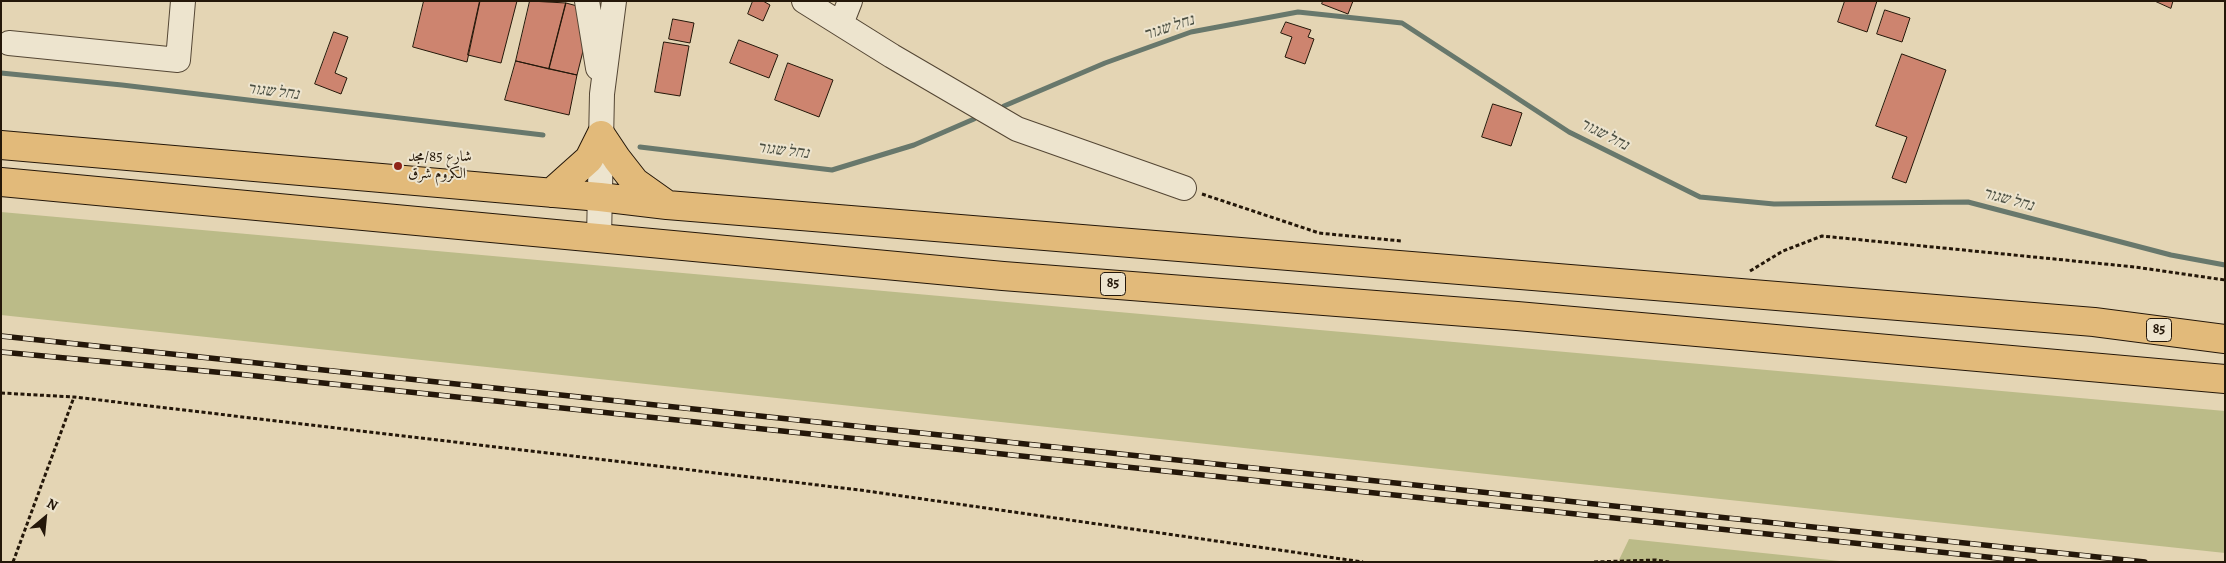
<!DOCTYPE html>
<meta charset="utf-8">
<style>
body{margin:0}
#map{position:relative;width:2226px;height:563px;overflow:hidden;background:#e4d5b4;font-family:Alegreya,serif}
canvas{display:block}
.frame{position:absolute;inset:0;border:2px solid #241709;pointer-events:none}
.north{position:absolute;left:20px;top:493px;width:50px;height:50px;-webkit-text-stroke:4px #ede4ce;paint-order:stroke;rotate:28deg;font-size:14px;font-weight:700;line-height:20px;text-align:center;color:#241709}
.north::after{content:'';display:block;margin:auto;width:18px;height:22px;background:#241709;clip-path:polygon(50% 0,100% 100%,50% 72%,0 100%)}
</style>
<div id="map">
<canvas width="2226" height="563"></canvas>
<div class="frame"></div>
<div class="north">N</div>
</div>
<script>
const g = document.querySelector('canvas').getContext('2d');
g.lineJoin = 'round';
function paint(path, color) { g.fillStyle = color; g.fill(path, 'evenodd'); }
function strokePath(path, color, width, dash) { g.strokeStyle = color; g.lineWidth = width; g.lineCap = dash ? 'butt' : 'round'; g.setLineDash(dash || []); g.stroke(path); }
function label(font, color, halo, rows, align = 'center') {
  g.font = font + ' Alegreya,Amiri,"Frank Ruhl Libre",serif'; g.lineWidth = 4; g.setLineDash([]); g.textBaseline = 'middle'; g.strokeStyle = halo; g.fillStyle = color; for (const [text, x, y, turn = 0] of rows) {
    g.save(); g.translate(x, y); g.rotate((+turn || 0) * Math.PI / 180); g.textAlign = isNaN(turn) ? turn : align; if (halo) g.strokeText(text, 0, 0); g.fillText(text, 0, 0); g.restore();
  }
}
paint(new Path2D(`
 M1,212L2225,411V553L1,315Z
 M1629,539L1849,562H1618Z`), '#bb8');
strokePath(new Path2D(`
 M1,73L122,85L543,135
 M1004,106L1105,63L1191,32L1298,12L1402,23L1569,132L1700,197L1774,204L1968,202L2171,255L2225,265
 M640,147L832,170L914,145L974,119`), '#68786c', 5);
const building = new Path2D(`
 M424,1H480L467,62L413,47Z
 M480,1H517L501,63L468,55Z
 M530,1L566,3L549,69L516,61Z
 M753,1H763L770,5L763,21L748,14Z
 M1323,1H1353L1348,14L1322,4Z
 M1845,1H1877L1867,32L1838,22Z
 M2155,1H2173L2171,8Z
 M566,3L581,7L585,43L577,75L549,69Z
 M1885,10L1910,18L1902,42L1877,34Z
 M673,19L694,23L690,43L669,39Z
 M1286,22L1311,30L1308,37L1314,39L1305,64L1285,57L1292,37L1281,33Z
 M334,32L348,37L335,73L347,78L341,94L315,84Z
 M739,40L778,55L769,78L730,63Z
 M664,42L689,46L680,96L655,92Z
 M1902,54L1946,70L1906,183L1892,178L1907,137L1876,126Z
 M516,61L577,75L569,115L505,100Z
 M788,63L833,80L819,117L775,100Z
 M1493,104L1522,113L1511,146L1482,137Z`);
paint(building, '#cd846f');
strokePath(building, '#241709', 1);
const minor = new Path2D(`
 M587,1L598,68
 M804,1L892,56L1017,129L1184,188
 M841,24L850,1
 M9,43L178,60L183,1
 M599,238L602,94L614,1`);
const highway = new Path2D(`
 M601,135L617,159L635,182L666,204
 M1,145L600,197L667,205L2094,322L2225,339
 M1,182L1003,276L1517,316L2225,379
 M551,193L589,159L601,135`);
strokePath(minor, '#544634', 26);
strokePath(highway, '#241709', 30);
strokePath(new Path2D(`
 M1202,194L1319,233L1401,241
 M1750,271L1783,251L1822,236L2135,267L2225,280
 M1,393L74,397L860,490L1363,562
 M13,562L74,397
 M1594,562L1656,560L1669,562`), '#241709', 3, [4, 2.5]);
strokePath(minor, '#ede4ce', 24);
strokePath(highway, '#e2ba7a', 28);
const rail = new Path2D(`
 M1,336L2145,562
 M1,352L237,374L2035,562`);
strokePath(rail, '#241709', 5.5);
strokePath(rail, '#ede4ce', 4, [11]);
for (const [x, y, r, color] of [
 [398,166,5,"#8f2418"]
]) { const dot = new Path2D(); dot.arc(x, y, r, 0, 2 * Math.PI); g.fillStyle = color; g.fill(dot); strokePath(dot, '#ede4ce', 2); }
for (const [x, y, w] of [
 [1113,284,25],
 [2159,330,25]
]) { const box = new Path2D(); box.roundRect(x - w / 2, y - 11.5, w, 23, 4); g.fillStyle = '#ede4ce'; g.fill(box); strokePath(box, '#241709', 1); }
label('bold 14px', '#241709', null, [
 ["85",1113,284],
 ["85",2159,330]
]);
label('15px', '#241709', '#ede4ce', [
 ["شارع 85/مجد",408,157],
 ["الكروم شرق",408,174]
], 'left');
label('italic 16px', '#4c5043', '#ede4ce', [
 ["נחל שגור",1169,28,-18],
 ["נחל שגור",273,92,7],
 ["נחל שגור",1604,135,27],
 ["נחל שגור",783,151,7],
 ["נחל שגור",2008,200,15]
]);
</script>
